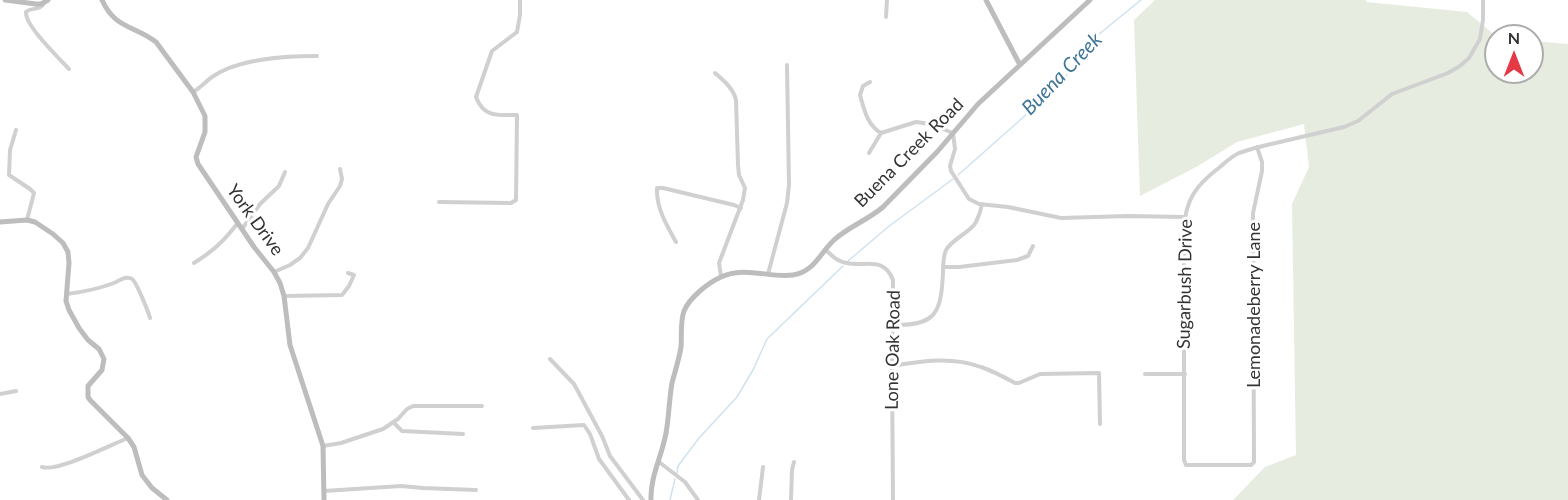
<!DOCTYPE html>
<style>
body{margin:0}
#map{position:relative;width:1568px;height:500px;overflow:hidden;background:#fff;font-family:Lato,sans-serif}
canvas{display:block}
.north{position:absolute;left:1484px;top:24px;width:60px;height:60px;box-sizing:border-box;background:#fff;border:2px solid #adadad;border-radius:50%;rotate:0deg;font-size:16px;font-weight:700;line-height:24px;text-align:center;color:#333}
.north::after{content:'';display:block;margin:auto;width:21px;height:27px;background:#e63946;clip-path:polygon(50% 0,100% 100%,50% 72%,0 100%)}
</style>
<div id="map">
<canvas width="1568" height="500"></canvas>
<div class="north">N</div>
</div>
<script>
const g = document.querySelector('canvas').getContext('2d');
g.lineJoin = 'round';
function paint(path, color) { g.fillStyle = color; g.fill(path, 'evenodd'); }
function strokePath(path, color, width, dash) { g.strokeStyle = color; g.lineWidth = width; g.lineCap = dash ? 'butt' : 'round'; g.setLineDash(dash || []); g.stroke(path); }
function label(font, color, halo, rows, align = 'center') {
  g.font = font + ' Lato,sans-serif'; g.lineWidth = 6; g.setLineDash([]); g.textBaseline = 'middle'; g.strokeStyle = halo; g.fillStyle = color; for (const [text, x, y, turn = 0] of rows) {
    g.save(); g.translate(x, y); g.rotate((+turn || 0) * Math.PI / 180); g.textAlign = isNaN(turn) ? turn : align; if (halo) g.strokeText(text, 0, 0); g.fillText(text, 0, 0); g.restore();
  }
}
paint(new Path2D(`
 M1155,0H1366V2L1467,12L1496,36V72H1532V41L1568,44V500H1233L1265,467L1296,455L1292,204L1309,167L1304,124L1237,142L1198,166L1140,196L1134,20Z`), '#e6ecdf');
strokePath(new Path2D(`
 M958,175L1018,122L1064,79L1088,43L1141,0
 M848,261L888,227L953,179
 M677,473L678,466L699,438L737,397L753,370L767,339L843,266
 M670,500L675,479`), '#cfe2ee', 1.5);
strokePath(new Path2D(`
 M44,3C40,11 31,7 26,12C25,26 59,58 69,69
 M886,17L887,0
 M715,73C724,81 733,88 736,100L738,165L739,175L745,188L743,200L719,263L721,276
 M870,82L863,86L860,95C864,109 867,125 881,133L916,122L930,124L953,133L955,149L950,166L951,171L969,199L979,204L1008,207L1061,218L1128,216L1185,217
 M193,92C200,88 205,82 212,77C239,58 285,56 317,56
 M16,130L10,150L9,175L30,189L34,193L27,220
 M1257,147L1262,162V171L1253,213L1254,462L1251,465H1186L1184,460V230C1185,200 1196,185 1220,167C1226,162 1232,156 1239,153C1248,150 1258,147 1267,145L1344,127L1358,121L1392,94L1448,73L1460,66L1469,58L1480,39L1483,20V0
 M869,153L881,133
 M439,202L511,203L516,200L517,115C498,115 484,118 476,97L492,51L517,32L520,15V0
 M242,229L260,204L279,186L285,172
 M676,242C667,226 656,208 657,188H663L734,205L741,208
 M826,250C832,256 838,262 847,263C866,267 884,256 893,280L892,366L893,500
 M194,263C213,251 223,242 237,224
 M943,267H959L1017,260L1028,256L1033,246
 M274,272L290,265L300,258L308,248L328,204L340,186L342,179L340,169
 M768,274L787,203L789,185L787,65
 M67,294C83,292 98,289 114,283C119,281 126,275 132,279C136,281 148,311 150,318
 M284,296L342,295L349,286L354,275L348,273
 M893,325C936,326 941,313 943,273C943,265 943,257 946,250C953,238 970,233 976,222C979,216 981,210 982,204
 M550,359L574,384L602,436L610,456L643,500
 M892,366C921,361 952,356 981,367C993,371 1004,377 1015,383H1019L1040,374L1099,373L1100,424
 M1145,374H1185
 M0,394L16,391
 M393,422L402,431L463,434
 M533,428L584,425L590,434L599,459L629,500
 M323,446L341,443L383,429L398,419L407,409L413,406H482
 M659,462L685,482L698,500
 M42,467C58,472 110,445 128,438
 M324,491L401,486L423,488L476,490
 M759,500L763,467
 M791,500L792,470L794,462`), '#d0d0d0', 4);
strokePath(new Path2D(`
 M5,0L36,4H41L48,0
 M102,0C115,29 134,25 156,42L193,92L205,116V132L196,157L198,164L254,247L274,272L280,283L284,296L290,345L323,446L324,500
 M986,0L1020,65
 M0,222L27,220L35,222L53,234L63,243L68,252L69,263L66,301L69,310L79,328L88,340L99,349L104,359L102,370L88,386V397L90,400L128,438L134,447L142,475L152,488L167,500
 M651,500C650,477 662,456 666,433C669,417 669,400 672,383C675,371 679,360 681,347C682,336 680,322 684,311C690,297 708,283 721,277C744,266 769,278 793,275C814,272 820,253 834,240C848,227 868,220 883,207L937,152L978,104L1090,0`), '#bdbdbd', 5);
label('18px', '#333', '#fff', [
 ["Buena Creek Road",909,153,-45],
 ["York Drive",255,220,54],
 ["Sugarbush Drive",1185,284,-89],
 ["Lemonadeberry Lane",1254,305,-90],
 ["Lone Oak Road",893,350,-89]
]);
label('italic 20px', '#3f7597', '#fff', [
 ["Buena Creek",1062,74,-46]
]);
</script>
